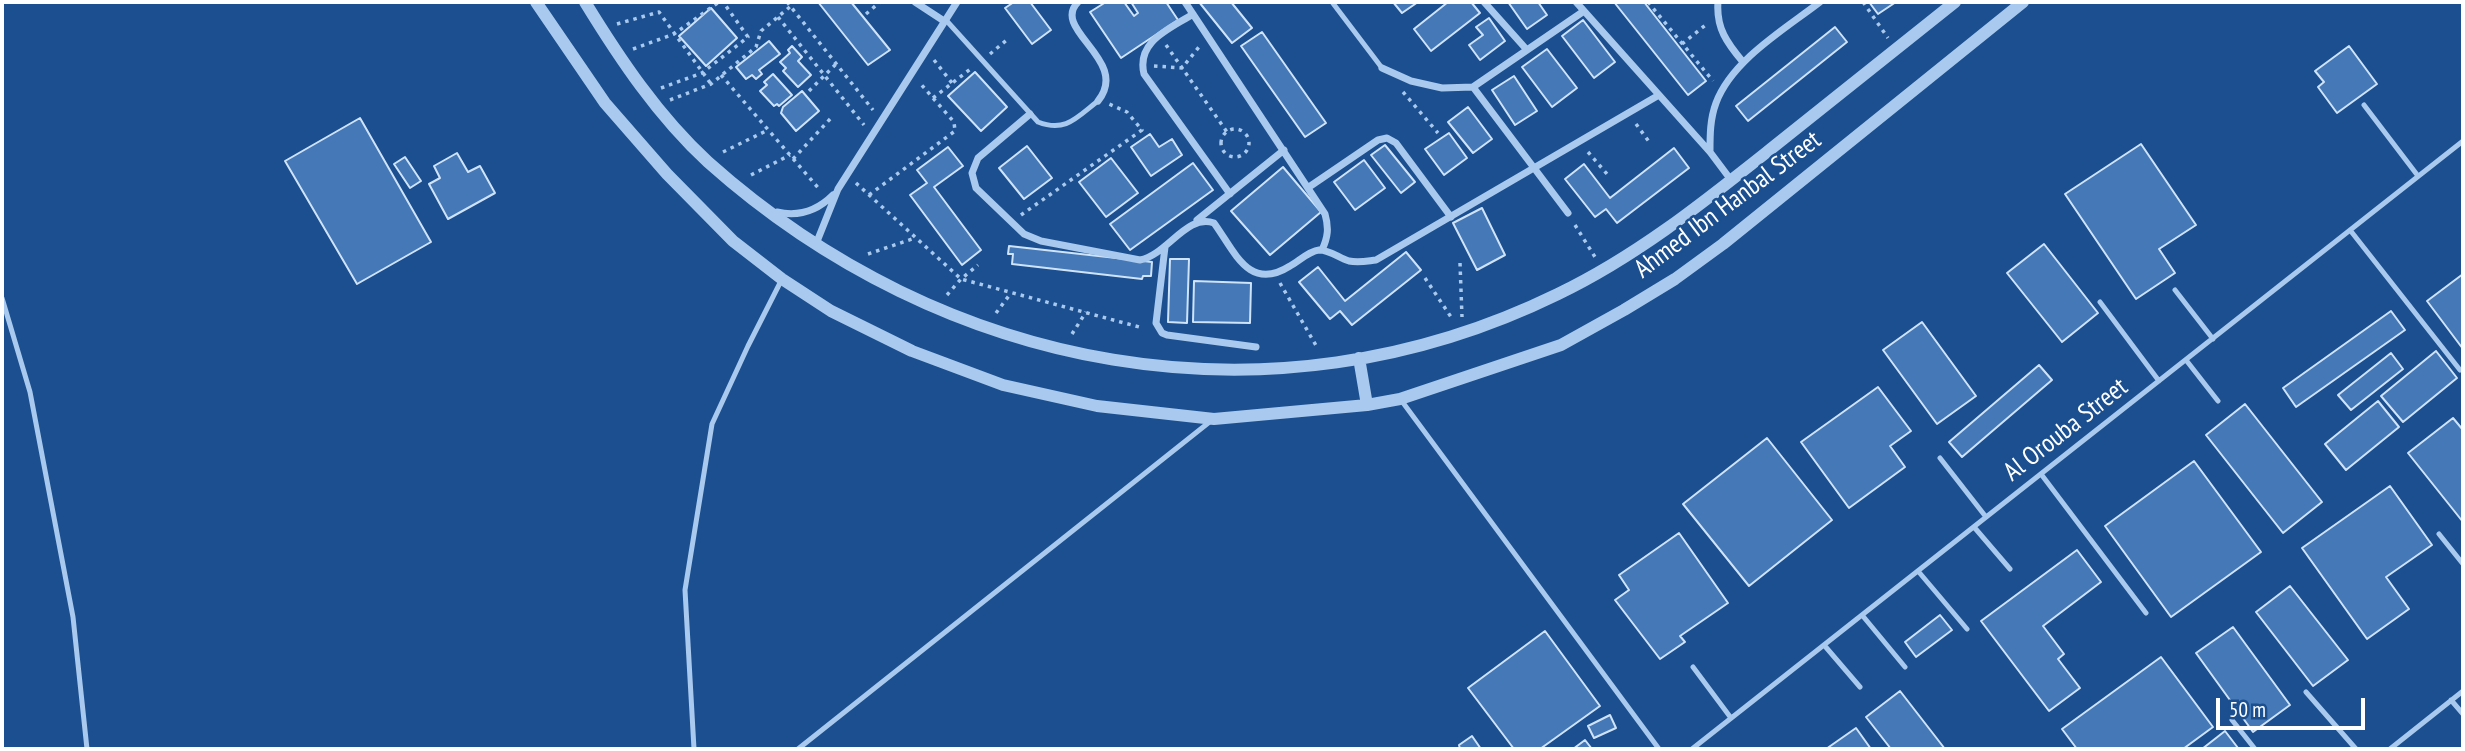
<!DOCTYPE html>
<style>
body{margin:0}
#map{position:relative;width:2465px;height:751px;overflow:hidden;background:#1b4f8f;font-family:"PT Sans Narrow",sans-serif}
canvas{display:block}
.frame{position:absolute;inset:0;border:4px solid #fff;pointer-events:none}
.scale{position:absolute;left:2216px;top:698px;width:149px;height:32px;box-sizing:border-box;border:4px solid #fff;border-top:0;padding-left:9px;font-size:21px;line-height:24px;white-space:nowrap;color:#fff;-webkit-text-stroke:5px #1b4f8f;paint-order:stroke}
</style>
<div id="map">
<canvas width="2465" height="751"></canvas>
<div class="frame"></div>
<div class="scale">50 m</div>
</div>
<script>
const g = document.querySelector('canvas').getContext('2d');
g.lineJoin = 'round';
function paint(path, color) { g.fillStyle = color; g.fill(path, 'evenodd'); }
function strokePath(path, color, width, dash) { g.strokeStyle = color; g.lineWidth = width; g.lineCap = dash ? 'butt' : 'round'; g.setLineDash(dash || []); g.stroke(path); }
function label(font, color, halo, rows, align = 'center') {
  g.font = font + ' "PT Sans Narrow",sans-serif'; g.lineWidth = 5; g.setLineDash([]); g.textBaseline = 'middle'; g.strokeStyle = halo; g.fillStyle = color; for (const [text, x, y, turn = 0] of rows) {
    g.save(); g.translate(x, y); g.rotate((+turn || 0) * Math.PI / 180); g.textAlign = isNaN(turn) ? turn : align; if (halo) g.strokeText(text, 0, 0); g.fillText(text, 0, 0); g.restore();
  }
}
const building = new Path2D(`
 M818,2H851L890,50L868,65Z
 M1014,2H1030L1051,30L1032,44L1005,8Z
 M1106,2H1124L1134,16L1138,13L1131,2H1166L1178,20L1121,58L1090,12Z
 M1199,2H1231L1252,28L1232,43Z
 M1393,2H1418L1402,13Z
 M1448,2H1471L1480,13L1431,51L1414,29Z
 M1508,2H1538L1547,15L1527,29Z
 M1614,2H1644L1706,81L1688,95Z
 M1869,2H1896L1878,14Z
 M711,8L737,38L706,66L679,36Z
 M1489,18L1505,41L1480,60L1469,45L1483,35L1476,27Z
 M1583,20L1615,62L1594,78L1562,36Z
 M1835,27L1847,42L1748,121L1736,106Z
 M1262,32L1326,123L1305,137L1241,46Z
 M769,41L780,54L759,70L762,74L756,79L752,75L746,79L736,67Z
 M792,46L802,57L798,61L811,75L798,87L783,71L786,68L780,62L790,53L788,50Z
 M2349,46L2377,84L2337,113L2318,87L2324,82L2315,71Z
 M1547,49L1577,88L1552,107L1522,67Z
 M975,72L1007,107L981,131L948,96Z
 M773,74L792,95L779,106L777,104L774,106L760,91L767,85L764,82Z
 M1514,76L1537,111L1515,125L1492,90Z
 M802,91L819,111L796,131L781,113L783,107Z
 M1468,107L1492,139L1473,153L1448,122Z
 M360,118L431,242L357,284L285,161Z
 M1449,133L1467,158L1444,175L1425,149Z
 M1150,134L1159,147L1172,139L1182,155L1151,176L1131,147Z
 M2141,144L2196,225L2159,249L2175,273L2136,299L2065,194Z
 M1385,145L1415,182L1401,193L1371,155Z
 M1027,146L1052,178L1024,199L999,168Z
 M948,147L963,166L934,187L981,250L962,265L910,195L927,183L917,170Z
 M1674,148L1689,168L1617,223L1606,209L1595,217L1565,179L1584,164L1610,198Z
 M457,153L468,172L480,166L495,193L448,219L429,184L440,178L434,166Z
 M405,157L421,181L410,188L394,164Z
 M1111,158L1138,193L1106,217L1079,182Z
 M1364,160L1385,188L1355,210L1334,182Z
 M1193,163L1213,190L1130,250L1110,224Z
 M1283,167L1321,212L1270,255L1231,211Z
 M1482,208L1505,255L1477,270L1453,223Z
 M2044,244L2098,313L2062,342L2007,273Z
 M1009,246L1152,262L1151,276H1143L1142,279L1012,264L1013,254H1008Z
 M1406,252L1421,270L1352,325L1340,311L1330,319L1299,282L1318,267L1345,301Z
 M1170,259H1189L1187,323L1168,322Z
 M2463,274V349L2427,301Z
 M1194,281L1251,283L1250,323L1193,322Z
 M2391,311L2405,330L2296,407L2283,388Z
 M1922,322L1976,396L1937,424L1883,350Z
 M2436,351L2457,378L2403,422L2381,396Z
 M2391,353L2403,369L2351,410L2338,395Z
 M2039,365L2052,380L1962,457L1949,442Z
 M1878,387L1911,431L1890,446L1905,467L1849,508L1801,442Z
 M2378,401L2399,427L2346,470L2325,444Z
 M2245,404L2322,502L2283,533L2206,435Z
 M2453,418L2463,430V522L2408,453Z
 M1767,438L1832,520L1749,586L1683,504Z
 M2194,461L2261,552L2171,617L2105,526Z
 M2390,486L2432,545L2386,577L2409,609L2367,639L2302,548Z
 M1679,533L1728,603L1680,636L1685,642L1660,659L1615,600L1629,590L1619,575Z
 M2077,550L2101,582L2043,626L2064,654L2058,659L2080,688L2049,711L1981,621Z
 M2290,586L2348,660L2313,686L2256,612Z
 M1940,615L1952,630L1916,657L1905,642Z
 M2233,627L2290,705L2253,732L2196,653Z
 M1545,631L1600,706L1540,749H1514L1468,688Z
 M2161,657L2213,727L2183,749H2077L2062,729Z
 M1900,691L1945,749H1891L1866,717Z
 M1610,715L1616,728L1594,738L1588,726Z
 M1856,728L1871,749H1826Z
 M2225,731L2238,748L2202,749Z
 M1472,736L1481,749H1460L1459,745Z
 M1585,740L1592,749H1573Z`);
paint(building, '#4478b7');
strokePath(building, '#cfe3fa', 2);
strokePath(new Path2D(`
 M787,2L873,110
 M1648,2L1713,81
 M1863,2L1888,38
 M866,14L880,2
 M778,17L864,125
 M617,24L659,12L711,84
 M1682,44L1708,23
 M1166,45L1227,132
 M633,49L674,34L719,2
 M990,54L1009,38
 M934,60L952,83
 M1154,66L1182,68L1199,47
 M721,75L820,190
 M661,88L702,73L748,37L723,2
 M809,91L836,64
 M1403,92L1438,133
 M933,98L973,67
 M670,100L711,84L756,47L761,31L791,6
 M1636,124L1650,143
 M1221 143a14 14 0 1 1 28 0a14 14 0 1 1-28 0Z
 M723,152L768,130
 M1588,152L1607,174
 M793,159L832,117
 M751,175L790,155
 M856,183L961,279L1143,328
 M869,195L955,131L954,122L919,82
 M1021,215L1142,130L1127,112L1109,104
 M1575,225L1595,257
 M868,254L915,238
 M1460,263L1462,317
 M1425,278L1453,320
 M1280,283L1318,349
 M947,295L961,279L978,265
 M996,313L1011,293
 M1072,334L1086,312`), '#a9c9ee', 3.5, [3.5, 5]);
strokePath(new Path2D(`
 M1332,2L1382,68
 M945,19L1038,122C1066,133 1077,117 1098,101
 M2364,105L2418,176
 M2350,230L2460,370
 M2175,290L2213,339
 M2,298L30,392L73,617L87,749
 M2100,302L2159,381
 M2186,360L2218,401
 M1401,400L1659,749
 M1940,458L1986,517
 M2041,474L2146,613
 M1974,527L2010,569
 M2439,534L2463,564
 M1918,571L1967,629
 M1862,615L1905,667
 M1824,645L1860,687
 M1693,667L1731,718
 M2306,692L2356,749
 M2451,700L2463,714
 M2232,720L2255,749
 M694,749L685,590L712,424L748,346L781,281
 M798,749L1212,420
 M1692,749L2463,141
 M2390,749L2463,691`), '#a9c9ee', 5);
strokePath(new Path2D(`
 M915,2L944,21
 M1078,2C1050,30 1131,60 1098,101
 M1185,2L1325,214C1329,228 1328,237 1322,250
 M1484,2L1527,50
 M1576,2L1710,152L1731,180
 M1718,2C1716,28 1727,43 1743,62
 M1193,14C1170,29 1136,41 1144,74L1230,194
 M1382,68L1411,81L1442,88L1473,87L1584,11
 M1473,87L1568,213
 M1030,114L978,158L972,173L976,188L1024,234L1041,241L1140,260C1167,255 1187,213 1214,223C1235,252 1249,292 1290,266C1299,261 1309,251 1319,250C1330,250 1339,258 1349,261C1359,263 1367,261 1376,260L1659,95
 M1710,151C1710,135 1710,119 1716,103C1732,60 1785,29 1820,2
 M1309,187L1378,140L1387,138L1396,143L1451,217
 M777,212C799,217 817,211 833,195
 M1197,220L1284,150
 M816,244L838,189L957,2
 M1165,247L1156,323L1162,333L1167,335L1256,347`), '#a9c9ee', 7);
strokePath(new Path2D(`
 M536,2L605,103L667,174L733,241L782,279L831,311L912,351L1003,385L1097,406L1214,419L1367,405L1400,399L1561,345L1624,310L1675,279L1723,244L2023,2
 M585,2C620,59 658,116 708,162C943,372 1270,435 1558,294C1637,256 1704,202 1772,148C1833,99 1894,51 1955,2
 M1359,358L1367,405`), '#a9c9ee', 12);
label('26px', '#fff', '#1b4f8f', [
 ["Ahmed Ibn Hanbal Street",1728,205,-37],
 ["Al Orouba Street",2066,430,-38]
]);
</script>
